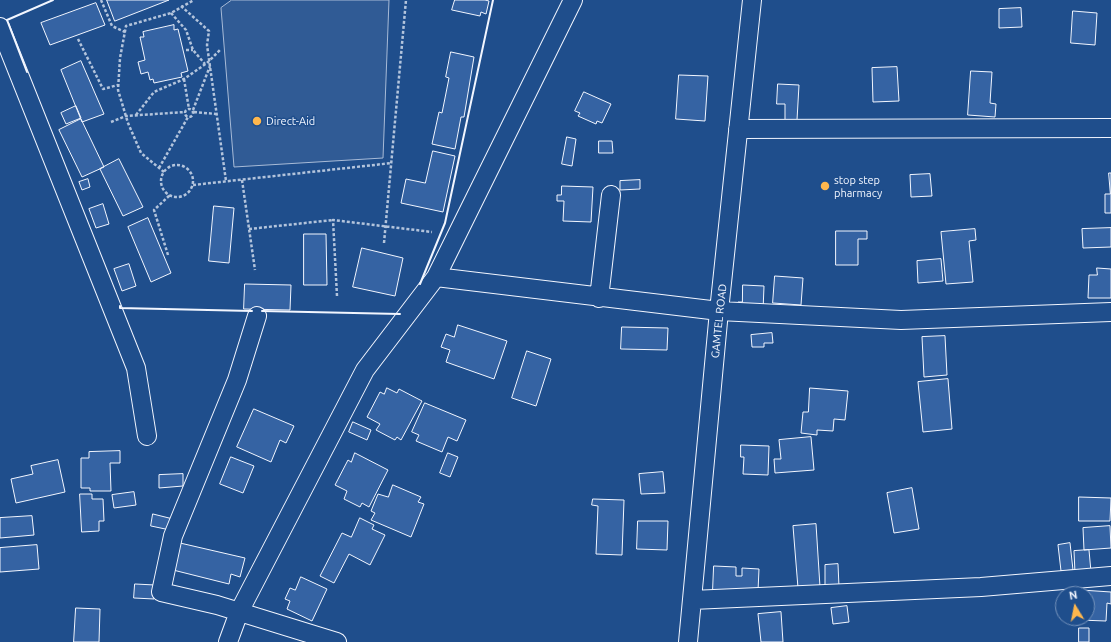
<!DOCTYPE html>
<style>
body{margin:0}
#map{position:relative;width:1111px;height:642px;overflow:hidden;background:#1f4e8c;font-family:Ubuntu,sans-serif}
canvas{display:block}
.north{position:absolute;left:1055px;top:586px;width:40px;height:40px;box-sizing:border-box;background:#1f4e8c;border:1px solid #7391ba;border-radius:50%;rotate:350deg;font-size:11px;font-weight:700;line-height:16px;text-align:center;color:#f2f6ff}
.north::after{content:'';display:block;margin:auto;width:14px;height:18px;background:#ffb74d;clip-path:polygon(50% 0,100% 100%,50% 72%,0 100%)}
</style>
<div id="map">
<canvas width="1111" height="642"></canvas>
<div class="north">N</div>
</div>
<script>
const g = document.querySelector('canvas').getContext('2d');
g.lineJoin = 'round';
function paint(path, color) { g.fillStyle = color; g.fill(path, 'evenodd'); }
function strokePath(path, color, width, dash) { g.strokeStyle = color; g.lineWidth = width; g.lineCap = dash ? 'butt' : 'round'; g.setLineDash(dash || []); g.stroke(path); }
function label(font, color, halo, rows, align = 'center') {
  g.font = font + ' Ubuntu,sans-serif'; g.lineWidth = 3; g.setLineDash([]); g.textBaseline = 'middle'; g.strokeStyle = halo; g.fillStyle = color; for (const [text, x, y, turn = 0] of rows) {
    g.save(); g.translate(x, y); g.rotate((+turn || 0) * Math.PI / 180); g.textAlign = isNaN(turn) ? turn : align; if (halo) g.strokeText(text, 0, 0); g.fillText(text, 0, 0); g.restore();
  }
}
const green = new Path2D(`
 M232,0H389L383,158L234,167L221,8Z`);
paint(green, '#305b95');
strokePath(green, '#a8bbd7', 1);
const building = new Path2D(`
 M107,0H169L115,21Z
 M455,0H485L489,1L486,14L481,12L480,16L452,10Z
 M96,3L105,25L50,45L41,23Z
 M1021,8L1022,27L999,28V9Z
 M1073,11L1097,13L1095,45L1071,43Z
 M174,25V30L178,29L188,71L181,73L182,77L154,83L153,79L150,80L148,72L141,74L138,62L145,60L140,37H144L143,32Z
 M451,52L474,57L464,117H461L455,149L432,144L439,112L442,113L449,78L446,77Z
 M81,61L104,114L82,122L61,70Z
 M897,67L899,101L873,102L872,68Z
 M971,71L992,72L990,103L996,104L995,117L968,115Z
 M679,75L708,76L705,121L676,119Z
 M778,84L799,85L797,120H785V104H777Z
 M584,92L611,104L602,123L597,121L596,124L578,116L580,113L575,111Z
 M76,106L81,118L66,124L61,113Z
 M81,119L104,167L82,177L59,130Z
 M567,137L576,139L572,166L562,164Z
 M599,141H612L613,153H599Z
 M433,151L455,156L443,212L401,203L406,179L425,183Z
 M119,159L143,207L123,216L100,169Z
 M1109,173H1111V213H1105V194H1110Z
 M930,174L932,196L911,197L910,175Z
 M88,179L90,187L82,190L79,182Z
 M640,180V189L620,190V181Z
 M562,186L593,187L591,222L563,221L564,201H557V195H561Z
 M103,204L109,224L96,228L89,209Z
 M214,206L234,208L229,263L209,261Z
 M148,218L171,273L151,282L128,227Z
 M1111,228V247L1083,248L1082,229Z
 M975,229L976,240L969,241L973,282L946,284L941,232Z
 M836,231H867V239H858V265H836Z
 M304,234H326L327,285H304Z
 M362,248L403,258L395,296L353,287Z
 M941,259L943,281L918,283L917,261Z
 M129,264L136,286L122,291L114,269Z
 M1097,268L1111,269V298H1088L1089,275H1097Z
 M775,276L803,278L801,305L773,303Z
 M245,284L291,285L290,310L244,309Z
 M743,285L764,286L763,311L738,310V302H742Z
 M458,325L507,341L494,379L446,362L450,350L441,347L446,334L454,337Z
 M622,327L668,328L667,350L621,349Z
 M772,333L773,343H764V347H752L751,335Z
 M945,336L947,375L924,377L922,337Z
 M527,351L551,359L536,406L512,398Z
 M948,379L952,429L923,432L918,382Z
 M387,388L397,393L399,389L422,401L401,440L397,437L395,440L376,430L380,424L367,417L380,392L384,394Z
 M810,388L848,391L845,420L834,419L833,431L817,430V435L801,433L803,412H808Z
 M425,403L466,420L457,441L448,437L442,452L416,441L419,435L412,432Z
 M254,409L294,426L286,443L280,440L271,462L237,447Z
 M353,422L371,430L367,440L349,432Z
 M811,437L814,470L775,473L774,459H781L779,440Z
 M741,445L769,446L768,475L743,474L744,457H741Z
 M120,451V463H110L111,491H90V488H81V458H89V452Z
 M355,453L388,470L369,507L362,503L360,507L344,499L347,491L335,485L348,460L351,462Z
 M448,453L458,457L450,477L440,473Z
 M231,457L254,466L243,493L220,484Z
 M58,460L65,492L16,503L11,479L33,474L31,466Z
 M663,472L665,493L641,494L639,474Z
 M183,474V486L159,488V475Z
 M393,485L421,497L418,502L424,504L411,537L371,520L375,513L371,511L378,494L388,497Z
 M912,488L919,529L894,533L887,493Z
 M134,492L136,505L114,508L112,495Z
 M80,494H92V499H103L104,521H99V531L82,532Z
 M1079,497L1111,498L1110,521H1079Z
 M593,499L624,500L622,555L596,554L598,506L592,505Z
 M153,514L173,519L170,530L151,526Z
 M32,516L34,535L0,538V518Z
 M360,518L374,525L372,529L385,535L370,565L349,554L334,583L320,576L342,533L351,537Z
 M638,521H668L667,550L637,549Z
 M816,524L820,587L798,588L793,526Z
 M1110,526L1111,548L1084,550L1083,528Z
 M180,543L245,558L240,577L231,574L229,584L173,570Z
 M1070,543L1073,570L1061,571L1058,545Z
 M37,545L39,569L0,572V548Z
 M1089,550L1091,572L1075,573L1074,551Z
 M838,564L839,587H825V565Z
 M714,566L736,567V576H742V568L759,569L758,591L713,590Z
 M301,577L327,589L312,621L287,609L290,601L285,599L290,588L295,590Z
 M135,584L155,585L154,599L134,598Z
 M1081,590L1111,592V604L1107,603L1106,621L1079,620L1080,618H1087V594H1081Z
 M847,606L849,622L833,624L831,608Z
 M76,608L100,609L99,642H74Z
 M781,612L783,642H761L758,614Z
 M1079,628H1089V642H1079Z`);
paint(building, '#3563a3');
strokePath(building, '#f2f6ff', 1);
const minor = new Path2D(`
 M0,27L136,368L147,436
 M738,129L1111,128
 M436,277L719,311L901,320L1111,312
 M599,298L611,195
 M257,316L237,380L173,536L161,592L217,605L337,642
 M692,600L981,587L1111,576
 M228,642L239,612L365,370L436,277L573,0
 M688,642L719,311L752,0`);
strokePath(minor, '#f2f6ff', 20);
strokePath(new Path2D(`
 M101,0L112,26L125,32
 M181,6L209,31L207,45L226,181
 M171,13L186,30L193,50L205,64
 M78,39L103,89L118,85
 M186,50H193
 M184,79L189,109
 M185 113a4 4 0 1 1 8 0a4 4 0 1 1-8 0Z
 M193,110L210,66
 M194,112L216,114
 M136,115L154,92L184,79L207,63L221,49
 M111,122L126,116L185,112
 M161 181a16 16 0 1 1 32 0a16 16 0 1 1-32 0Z
 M159,168L188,117
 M164,172L141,153L128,123L118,90L120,58L126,26L171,13L194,0
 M242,180L255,270
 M193,185L392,163
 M249,229L333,220
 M384,243L406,0
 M168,255L154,210L170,195
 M337,296L333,220L432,232`), '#b3c4dc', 2.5, [3, 2]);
strokePath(minor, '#1f4e8c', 18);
strokePath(new Path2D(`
 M27,72L7,20L53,0
 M420,284L445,223L493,0
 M120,306V308L252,311
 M262,311L400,314`), '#f2f6ff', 2);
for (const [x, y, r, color] of [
 [257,121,5,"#ffb74d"],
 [825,186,5,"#ffb74d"]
]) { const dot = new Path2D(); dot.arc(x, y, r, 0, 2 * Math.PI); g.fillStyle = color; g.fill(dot); strokePath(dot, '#1f4e8c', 1.5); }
label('11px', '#f2f6ff', '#1f4e8c', [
 ["Direct-Aid",266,121],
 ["stop step",834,180],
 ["pharmacy",834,193]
], 'left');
label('11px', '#f2f6ff', '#1f4e8c', [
 ["GAMTEL ROAD",719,321,-84]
]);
</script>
